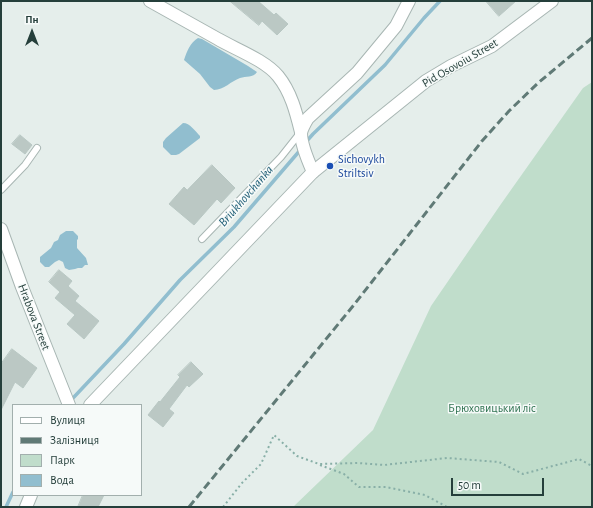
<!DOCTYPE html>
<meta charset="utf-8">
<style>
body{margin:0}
#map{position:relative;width:593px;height:508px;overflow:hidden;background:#e5eeeb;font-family:"Alegreya Sans",sans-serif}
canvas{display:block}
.frame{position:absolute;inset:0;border:2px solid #253f3b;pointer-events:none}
.legend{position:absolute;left:12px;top:404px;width:130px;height:92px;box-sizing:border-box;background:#f6faf9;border:1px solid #a2afad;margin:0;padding:5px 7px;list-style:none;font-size:12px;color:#253f3b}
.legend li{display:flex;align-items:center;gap:8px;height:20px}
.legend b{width:20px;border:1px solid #a2afad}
.north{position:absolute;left:12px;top:12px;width:40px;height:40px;-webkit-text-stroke:3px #f6faf9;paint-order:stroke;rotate:0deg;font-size:11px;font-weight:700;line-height:16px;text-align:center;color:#253f3b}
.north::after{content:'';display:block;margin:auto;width:14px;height:18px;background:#253f3b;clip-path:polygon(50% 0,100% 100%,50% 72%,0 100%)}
.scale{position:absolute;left:451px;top:478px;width:93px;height:18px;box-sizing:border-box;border:2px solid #253f3b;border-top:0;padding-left:5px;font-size:12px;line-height:14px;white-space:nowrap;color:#253f3b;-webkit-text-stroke:3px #f6faf9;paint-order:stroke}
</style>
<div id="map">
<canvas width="593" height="508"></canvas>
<div class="frame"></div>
<ul class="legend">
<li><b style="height:5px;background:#fff"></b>Вулиця</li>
<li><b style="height:5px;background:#607a76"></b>Залізниця</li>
<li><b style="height:11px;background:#c0ddcb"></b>Парк</li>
<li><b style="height:11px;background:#91becf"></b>Вода</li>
</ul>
<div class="north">Пн</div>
<div class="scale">50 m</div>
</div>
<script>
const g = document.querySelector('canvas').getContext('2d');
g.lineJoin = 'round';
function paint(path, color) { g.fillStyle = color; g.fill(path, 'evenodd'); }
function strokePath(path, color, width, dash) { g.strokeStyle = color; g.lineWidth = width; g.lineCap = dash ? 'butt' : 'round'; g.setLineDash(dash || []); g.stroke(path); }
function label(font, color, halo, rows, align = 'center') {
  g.font = font + ' "Alegreya Sans",sans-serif'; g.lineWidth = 3; g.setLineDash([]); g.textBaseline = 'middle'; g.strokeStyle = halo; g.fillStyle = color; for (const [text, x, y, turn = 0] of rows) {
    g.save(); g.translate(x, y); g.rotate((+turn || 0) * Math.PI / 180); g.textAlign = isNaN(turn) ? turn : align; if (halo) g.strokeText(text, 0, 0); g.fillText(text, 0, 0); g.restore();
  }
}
paint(new Path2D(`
 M592,82V507H293L373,430L431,306L501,204L583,88Z`), '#c0ddcb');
paint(new Path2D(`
 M198,38L202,39L248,66L257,72C253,78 246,76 240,78C231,81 224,90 214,90L210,87L200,74L184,60C187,51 190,43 198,38Z
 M183,123C190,123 195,131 200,136V138L179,154L176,155H171L163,147V142L166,138Z
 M66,231H73L78,236V239L77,240V248L86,258L88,265H85L82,268H78L75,269L69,270L65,268L63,262L59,260L55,262L49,267H45L40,262V257L51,248L54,242L58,240L60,235Z`), '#91becf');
strokePath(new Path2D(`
 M305,143L313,134L385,65L424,18L440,1
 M70,402L74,397L124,344L180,280L234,227L302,148
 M6,507L13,492`), '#91becf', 3.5);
const building = new Path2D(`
 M230,1H258L274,15L276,13L288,24L277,35L262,21L259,25Z
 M486,1H516L499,16Z
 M20,135L32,145L25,154L12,144Z
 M212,165L235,188L221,203L217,199L194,225L169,204L184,187L187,190Z
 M59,270L72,281L68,286L79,296L75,301L99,321L84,339L67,324L75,315L55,298L60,292L49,282Z
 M12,349L37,368L23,388L15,382L1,410V364Z
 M191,362L203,374L189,387L187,385L169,409L174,413L163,427L148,415L159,401L160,402L180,377L178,375Z
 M83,495H104L98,507H78Z`);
paint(building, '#bbc8c4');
strokePath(building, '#b8c7c3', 1);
const service = new Path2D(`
 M1,190L25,165L37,148
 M202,239L281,157L300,133`);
const minor = new Path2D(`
 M150,1C173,14 195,26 218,39C235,49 265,60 278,76C291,92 296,112 301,132
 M313,172C309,163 301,143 301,133C302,128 305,123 308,118L357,73L396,26L409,1
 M1,229L22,287L69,405`);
const tertiary = new Path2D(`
 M90,405L313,172L426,81L451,66L492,46L552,1
 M26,507L31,495`);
strokePath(service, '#a8b6b3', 8);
strokePath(minor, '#a8b6b3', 14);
strokePath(tertiary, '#a8b6b3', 14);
strokePath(new Path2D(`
 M320,465L344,474L359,487H386L425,495L447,507
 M223,507L242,483L261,464L274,435L297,456L319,464L358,463L384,465L447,458L499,462L523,474L579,459L592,466`), '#88afa7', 2, [2, 3]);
strokePath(service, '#fff', 6);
strokePath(minor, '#fff', 12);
strokePath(tertiary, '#fff', 12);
strokePath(new Path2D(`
 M189,507L353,306L482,141L509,111L538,83L592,38`), '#607a76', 3, [8, 4]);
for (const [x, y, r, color] of [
 [330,166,4,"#1a4fb4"]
]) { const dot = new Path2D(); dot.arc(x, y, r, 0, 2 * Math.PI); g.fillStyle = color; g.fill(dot); strokePath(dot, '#f6faf9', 1.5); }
label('12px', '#253f3b', '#f6faf9', [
 ["Pid Osovoiu Street",460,63,-30],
 ["Hrabova Street",34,317,69]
]);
label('12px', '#164399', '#f6faf9', [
 ["Sichovykh",338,159],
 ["Striltsiv",338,173]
], 'left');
label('12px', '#327453', '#f6faf9', [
 ["Брюховицький ліс",492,408]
]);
label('italic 13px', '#226078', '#f6faf9', [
 ["Briukhovchanka",246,196,-49]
]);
</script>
